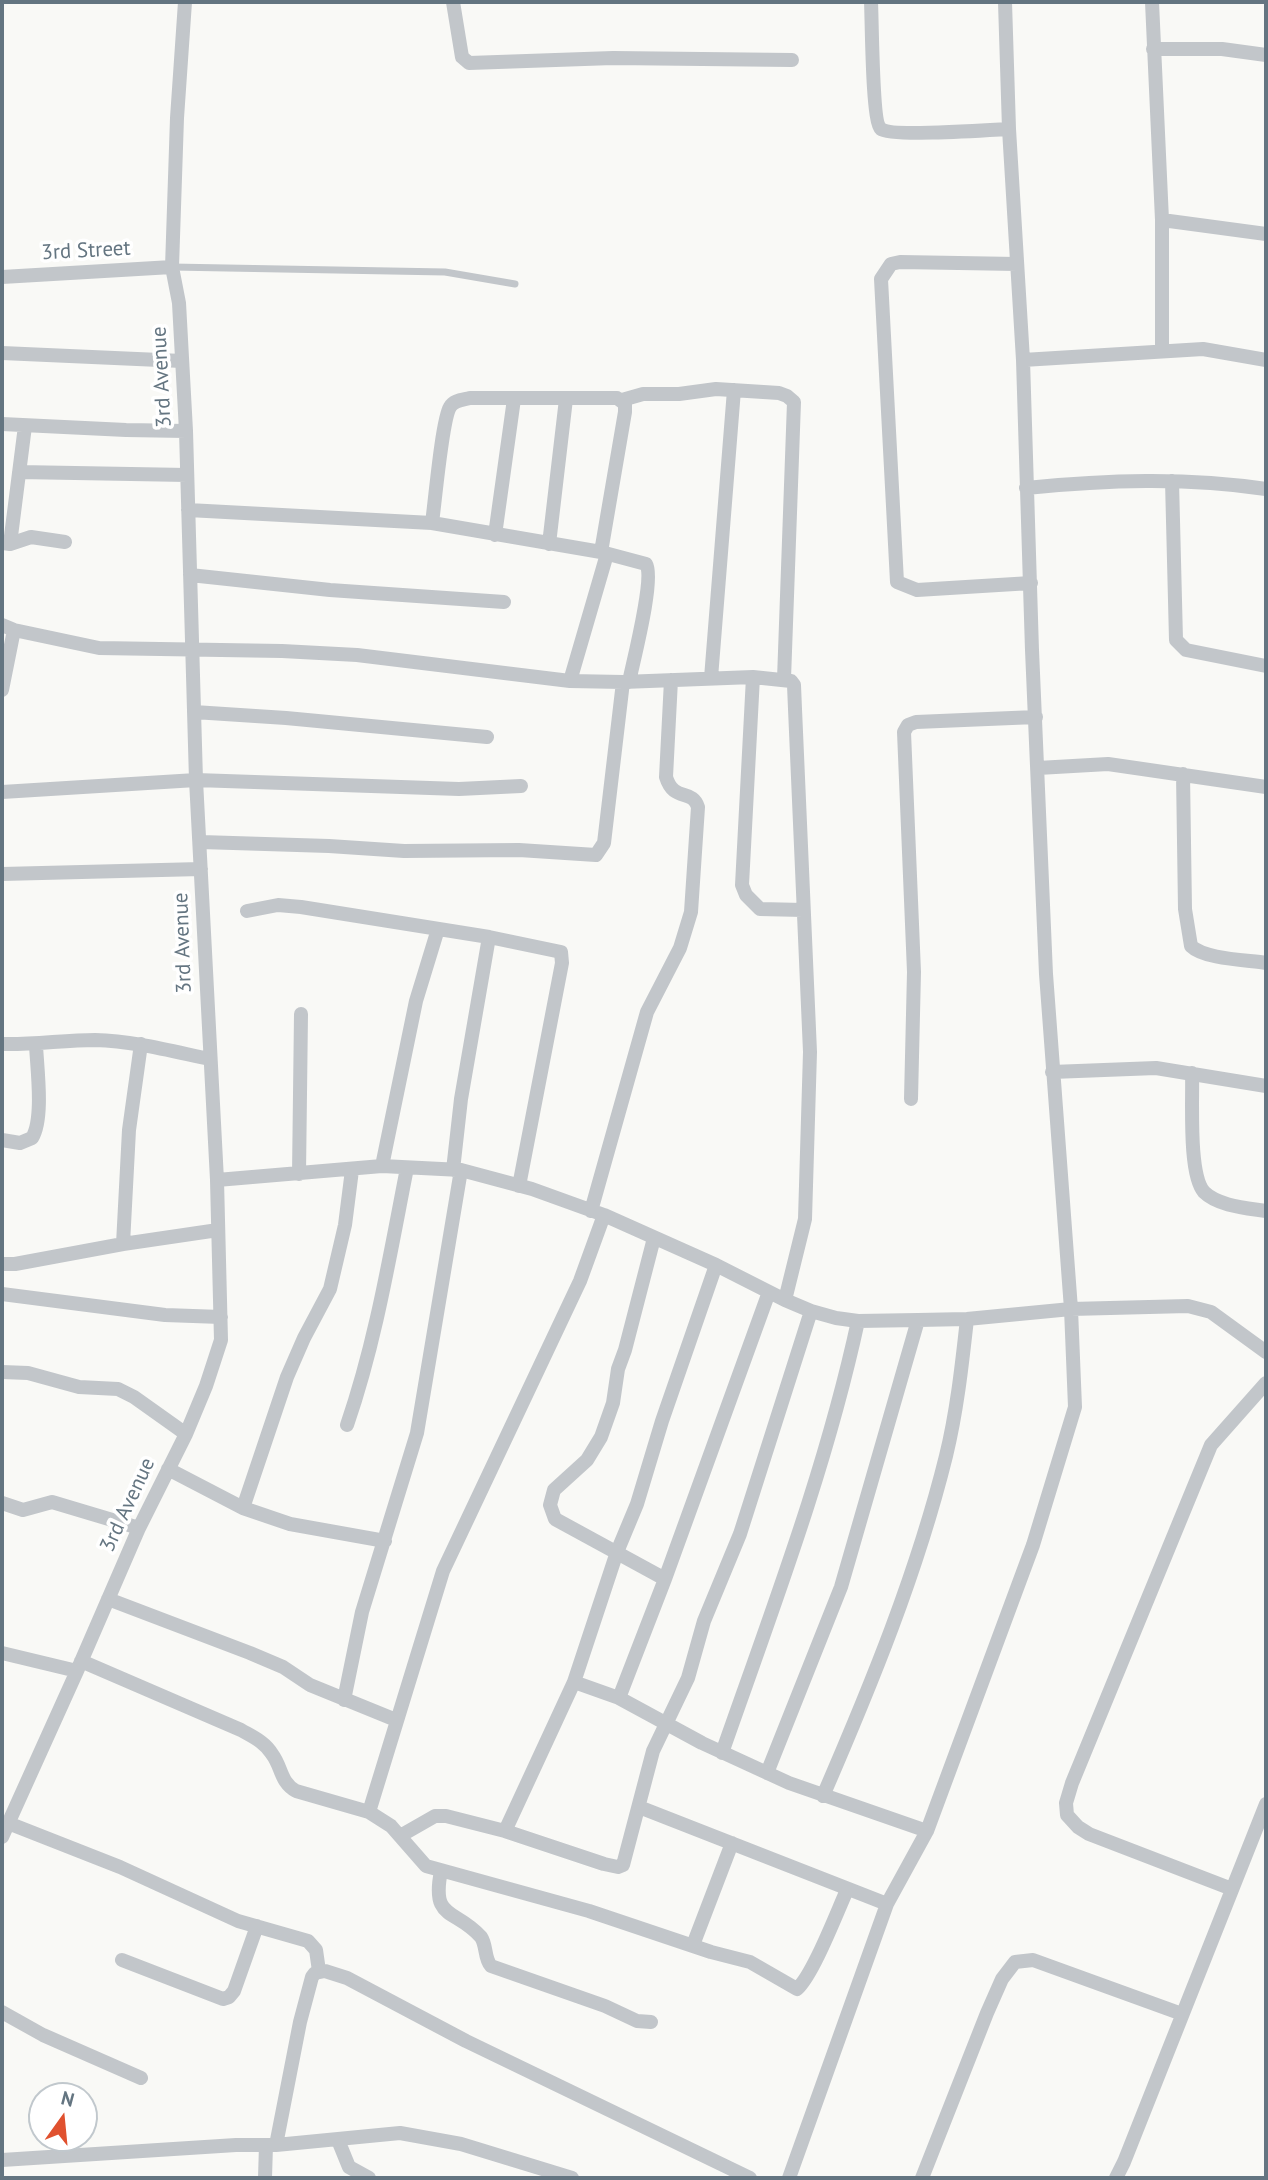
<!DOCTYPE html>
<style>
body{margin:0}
#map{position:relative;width:1268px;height:2180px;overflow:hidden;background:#f9f9f6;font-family:"PT Sans",sans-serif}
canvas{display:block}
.frame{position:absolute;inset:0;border:4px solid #647581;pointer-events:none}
.north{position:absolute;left:28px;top:2082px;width:70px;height:70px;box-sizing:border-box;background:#fff;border:2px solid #c1c8cd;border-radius:50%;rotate:15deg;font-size:19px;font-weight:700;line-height:28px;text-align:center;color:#647581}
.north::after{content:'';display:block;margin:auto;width:24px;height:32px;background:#e0512f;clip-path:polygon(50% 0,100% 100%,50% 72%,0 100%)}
</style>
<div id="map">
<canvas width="1268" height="2180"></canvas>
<div class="frame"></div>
<div class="north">N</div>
</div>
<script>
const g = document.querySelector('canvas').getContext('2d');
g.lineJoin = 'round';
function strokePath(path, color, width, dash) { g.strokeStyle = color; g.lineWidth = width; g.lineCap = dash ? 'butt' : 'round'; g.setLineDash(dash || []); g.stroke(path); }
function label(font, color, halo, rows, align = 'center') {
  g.font = font + ' "PT Sans",sans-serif'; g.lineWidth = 7; g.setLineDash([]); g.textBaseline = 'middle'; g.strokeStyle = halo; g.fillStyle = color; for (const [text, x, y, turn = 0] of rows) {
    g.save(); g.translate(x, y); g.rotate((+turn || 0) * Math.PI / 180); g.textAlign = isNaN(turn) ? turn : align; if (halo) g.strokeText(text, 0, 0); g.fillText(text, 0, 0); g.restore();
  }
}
strokePath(new Path2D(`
 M172,267L445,272L515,284`), '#c2c6ca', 7);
strokePath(new Path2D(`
 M453,2L462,57L469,63L613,58L792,60
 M871,2C872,19 872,122 881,129C891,137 990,130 1009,129
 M1152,2L1162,220V350
 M1153,49H1222L1266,55
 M1162,220L1266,234
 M1017,264L900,262L891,264L881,279L897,582L917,590L1031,583
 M2,277L172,267
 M2,353L182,361
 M1023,360L1203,349L1266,360
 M622,400L643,394H679L716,389L779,393L787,396L794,402L784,679
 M2,424L126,430L186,431
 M19,472L187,475
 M1172,481L1176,640L1186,650L1266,666
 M1026,488C1106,480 1186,477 1266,489
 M188,510L432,523L601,552L646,564C655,578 633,662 629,682
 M432,523C435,502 442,420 450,407C454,400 463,400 470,398H617L625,404V412L601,552
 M495,535L514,399
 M3,543L10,544L31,537L65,542
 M10,544L25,426
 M549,544L566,399
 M190,575L330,590L504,602
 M2,625L14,630L99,648L282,651L357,655L570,681L623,682L753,677L791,681L794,685L795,709L810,1052L805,1219L785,1300
 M753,677L742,885L746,895L760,909L803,910
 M711,678L734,390
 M570,681L607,554
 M2,690L14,630
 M194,712L286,718L487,737
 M1038,768L1108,764L1266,787
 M1183,774L1185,909L1191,946C1204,959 1247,960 1266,963
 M2,792L196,780L459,789L521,786
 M201,842L329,846L404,851L519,850L596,855L604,843L623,682
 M2,874L201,869
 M247,911L278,905L301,907L489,937L561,952L562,963L519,1186
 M2,1044C33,1045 64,1040 95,1040C134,1041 171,1051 209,1059
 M1052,1072L1156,1068L1266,1086
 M1192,1073C1193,1098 1188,1174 1204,1192C1218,1206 1247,1208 1266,1211
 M911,1099L914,972L904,732L908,725L916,722L1036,717
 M2,1140L20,1143L32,1138C44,1119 37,1068 36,1045
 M382,1166L416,1001L438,929
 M453,1170L461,1099L489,937
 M299,1174L301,1014
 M217,1180L382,1166L461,1170L532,1189L604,1215L716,1265L785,1300L811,1311L836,1318L858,1321L918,1320L967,1319L1071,1309L1188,1306L1211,1312L1266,1352
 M591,1211L647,1012L680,948L691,912L698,807C692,788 674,803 666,777L671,680
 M654,1238L625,1350L618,1369L613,1403L601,1437L587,1460L554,1490L550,1505L555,1519L665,1579
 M123,1244L129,1130L141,1044
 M2,1264H15L123,1244L218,1230
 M2,1294L165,1315L221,1317
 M2,1372L28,1373L79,1387L118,1389L134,1397L186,1434
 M347,1425C376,1341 390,1254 407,1168
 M168,1469L243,1508L290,1524L385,1541
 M2,1503L23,1510L52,1502L139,1528
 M243,1508L287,1377L304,1338L330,1289L345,1225L352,1170
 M108,1599L250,1653L283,1667L310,1685L396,1720
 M2,1653L77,1671
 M81,1661L241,1730C253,1737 265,1742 272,1754C282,1767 280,1782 296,1791L369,1812L391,1826L426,1866L589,1911L711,1952L750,1962L797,1989C813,1975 837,1912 847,1890
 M574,1682L619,1698L702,1743L789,1783L927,1831
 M619,1698L665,1579L769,1292
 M344,1700L362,1612L417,1433L461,1170
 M722,1753C772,1610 826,1469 858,1321
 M767,1773L841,1587L918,1320
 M823,1796C871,1685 917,1573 946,1456C957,1411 962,1364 967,1319
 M639,1807L887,1904
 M369,1812L443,1571L580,1281L604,1215
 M8,1823L120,1867L238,1921L308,1941L316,1950L319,1971
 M505,1831L574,1682L617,1552L637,1504L662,1421L716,1265
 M400,1836L435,1816H446L505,1831L604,1864L618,1867L623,1865L653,1751L688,1678L704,1621L740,1534L811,1311
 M2,1837L77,1671L139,1528L186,1434L206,1386L221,1340L217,1180L196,780L186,431L179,303L172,267L177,118L185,2
 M441,1871C431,1921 455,1908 481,1937C487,1946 484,1958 491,1966L605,2006L637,2021L651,2022
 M1232,1889L1089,1834L1078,1827L1067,1815L1066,1803L1072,1783L1211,1445L1266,1383
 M693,1945L732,1843
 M122,1960L223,1999L229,1997L234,1991L257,1926
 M2,2012L43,2035L141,2078
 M338,2140L349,2167L369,2178
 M276,2145L300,2022L312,1977L315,1973L325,1971L347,1978L466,2041L750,2178
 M2,2160L236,2145H276L400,2133L461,2144L572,2178
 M265,2178L266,2145
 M789,2178L887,1904L927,1831L1033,1545L1075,1407L1071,1309L1046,974L1032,650L1023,360L1009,129L1005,2
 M922,2178L987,2013L1002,1979L1015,1962L1033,1960L1182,2014
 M1116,2178L1124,2162L1266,1804`), '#c2c6ca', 14);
label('21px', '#647581', '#fff', [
 ["3rd Street",86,251,-3],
 ["3rd Avenue",162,377,-93],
 ["3rd Avenue",183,943,-92],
 ["3rd Avenue",128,1505,-65]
]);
</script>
